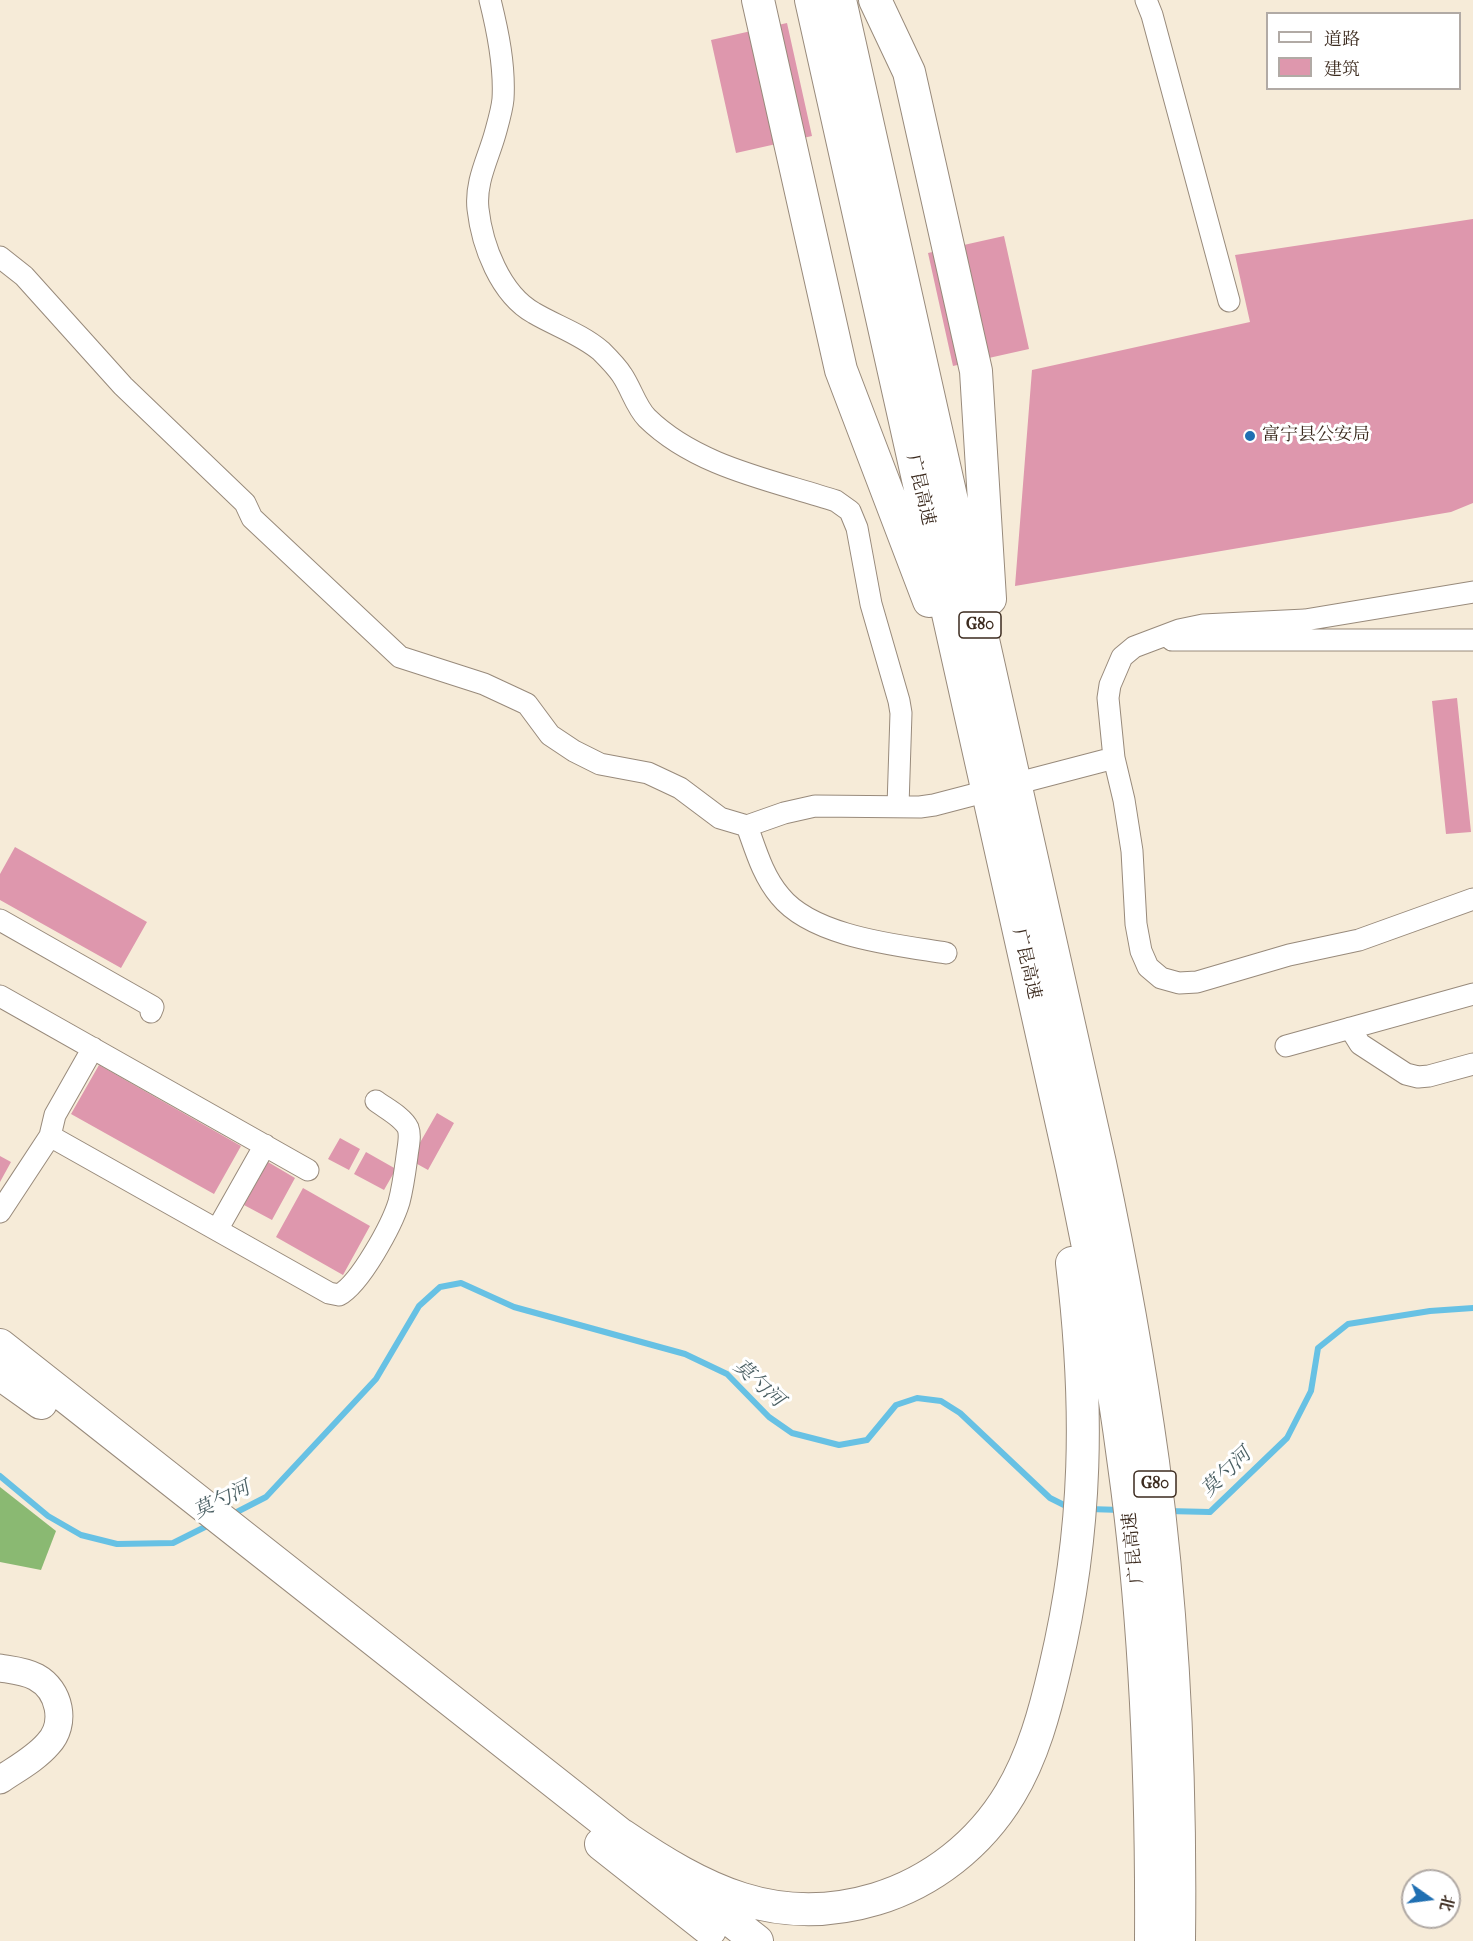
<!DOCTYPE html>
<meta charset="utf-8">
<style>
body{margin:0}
#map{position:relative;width:1473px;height:1941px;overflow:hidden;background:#f6ebd8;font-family:"IM FELL French Canon","Noto Serif SC",serif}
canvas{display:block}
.legend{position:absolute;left:1266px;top:12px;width:195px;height:78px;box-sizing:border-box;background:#fff;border:2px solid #b1aaa5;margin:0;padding:8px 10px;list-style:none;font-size:18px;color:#3b2a1e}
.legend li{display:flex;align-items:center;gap:12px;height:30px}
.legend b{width:30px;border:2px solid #b1aaa5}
.north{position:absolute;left:1401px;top:1869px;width:60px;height:60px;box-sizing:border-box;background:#fff;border:2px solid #b1aaa5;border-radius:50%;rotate:104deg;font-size:16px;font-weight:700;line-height:24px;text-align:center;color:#3b2a1e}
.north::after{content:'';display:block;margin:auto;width:21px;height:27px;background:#1f6fb2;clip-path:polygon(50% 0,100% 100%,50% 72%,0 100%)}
</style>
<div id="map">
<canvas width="1473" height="1941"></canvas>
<ul class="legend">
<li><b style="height:8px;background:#fff"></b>道路</li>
<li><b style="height:16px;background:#de97ad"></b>建筑</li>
</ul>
<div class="north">北</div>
</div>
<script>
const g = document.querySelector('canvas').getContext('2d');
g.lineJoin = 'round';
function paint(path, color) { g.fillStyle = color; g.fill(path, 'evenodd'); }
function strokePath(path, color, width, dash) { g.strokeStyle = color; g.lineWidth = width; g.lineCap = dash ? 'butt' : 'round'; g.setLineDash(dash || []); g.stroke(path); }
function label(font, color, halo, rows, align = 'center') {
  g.font = font + ' "IM FELL French Canon","Noto Serif SC",serif'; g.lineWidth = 6; g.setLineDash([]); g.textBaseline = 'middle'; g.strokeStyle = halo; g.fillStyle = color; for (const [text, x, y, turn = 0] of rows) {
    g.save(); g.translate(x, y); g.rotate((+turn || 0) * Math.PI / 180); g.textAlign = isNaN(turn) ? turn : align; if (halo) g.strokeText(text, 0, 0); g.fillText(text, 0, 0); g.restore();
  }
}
paint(new Path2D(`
 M0,1487L56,1531L41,1570L0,1562Z`), '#8ab972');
strokePath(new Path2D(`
 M0,1476L48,1516L81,1535L117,1544L173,1543L211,1524
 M1089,1509L1121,1510
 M1167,1511L1210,1512L1287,1438L1311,1391L1318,1348L1348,1324L1430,1311L1473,1308
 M231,1515L266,1497L376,1379L419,1306L440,1287L461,1283L514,1307L685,1354L727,1374L769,1417L792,1433L839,1445L867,1440L896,1405L917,1398L941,1401L960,1413L1050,1498L1070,1508`), '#67c1e4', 6);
paint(new Path2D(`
 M787,23L812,136L736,153L711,40Z
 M1473,219V503L1451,512L1015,586L1032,370L1250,322L1235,255Z
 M1004,236L1029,349L953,366L928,253Z
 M1457,698L1471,832L1446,834L1432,701Z
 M15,847L147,922L121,968L0,900V874Z
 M99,1065L241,1146L214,1194L71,1114Z
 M437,1113L454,1123L428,1170L410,1160Z
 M340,1138L360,1149L349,1170L328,1159Z
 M366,1152L396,1169L384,1190L354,1174Z
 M0,1156L11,1162L0,1182Z
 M268,1162L295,1178L272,1220L244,1205Z
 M303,1188L370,1226L343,1275L276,1237Z`), '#de97ad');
const minor = new Path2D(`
 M490,0C498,32 505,66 503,99C502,110 498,123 495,134C488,159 475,182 478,209C482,245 500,294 534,313C556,326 581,334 601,351C608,358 617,367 622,375C631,388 636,407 647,418C697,467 772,480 836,501L850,511L857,528L871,604L899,701L901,713L898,806
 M1146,0L1152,15L1229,301
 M0,257L24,276L123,386L245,503L252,518L400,657L484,684L527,704L550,735L574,751L600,764L648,773L680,788L720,818L747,826L784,813L815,806L920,807L934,805L1114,758L1108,698L1110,685L1122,657L1134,647L1179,630L1203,625L1305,620L1473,592
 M1172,640H1473
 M1114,758L1124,800L1132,851L1136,924L1141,951L1148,967L1161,978L1179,983L1197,982L1289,955L1359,940L1473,899
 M747,826C756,851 763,876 780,896C813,937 897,945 946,953
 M0,920L153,1007L151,1012
 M0,996L308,1170
 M1350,1028L1360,1044L1406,1074L1418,1077L1429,1076L1473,1064
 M1286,1046L1473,994
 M50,1136L329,1293L339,1295C360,1284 392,1225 399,1202C403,1187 405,1171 407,1156C408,1147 411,1136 408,1128C403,1117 385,1108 376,1101
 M0,1212L50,1136L55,1115L93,1048
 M217,1230L265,1145`);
const major = new Path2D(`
 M0,1668C12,1670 25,1671 36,1677C60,1690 67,1724 48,1744C35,1759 16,1769 0,1780`);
const highway = new Path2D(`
 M758,0L841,370L929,601
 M811,0L1072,1169C1093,1267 1111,1365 1124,1465C1146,1622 1152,1782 1151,1941
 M840,0L1100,1163C1121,1262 1139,1361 1153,1462C1174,1621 1181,1781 1179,1941
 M875,0L909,72L976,371L990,599
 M0,1345L638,1848
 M0,1374L41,1403
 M622,1835C703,1890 776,1929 876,1899C932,1882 980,1844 1010,1794C1033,1756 1045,1711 1055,1668C1088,1529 1089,1405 1072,1263
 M601,1844L710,1930
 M696,1893L757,1941`);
strokePath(minor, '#988a7b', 23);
strokePath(major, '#988a7b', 29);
strokePath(highway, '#988a7b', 34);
strokePath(minor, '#fff', 21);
strokePath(major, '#fff', 27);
strokePath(highway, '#fff', 32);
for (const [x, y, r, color] of [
 [1250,436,6,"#1f6fb2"]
]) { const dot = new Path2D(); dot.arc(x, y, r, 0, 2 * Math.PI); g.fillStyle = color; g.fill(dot); strokePath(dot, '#fff', 2); }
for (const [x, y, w] of [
 [980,625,42],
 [1155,1484,42]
]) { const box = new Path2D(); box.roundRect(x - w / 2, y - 13, w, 26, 4.5); g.fillStyle = '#fff'; g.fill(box); strokePath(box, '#3b2a1e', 1.5); }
label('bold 16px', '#3b2a1e', null, [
 ["G80",980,625],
 ["G80",1155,1484]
]);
label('18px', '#3b2a1e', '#fff', [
 ["富宁县公安局",1262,436]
], 'left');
label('18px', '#3b2a1e', '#fff', [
 ["广昆高速",920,490,77],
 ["广昆高速",1026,964,77],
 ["广昆高速",1134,1548,-96]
]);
label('italic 20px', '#4a5f63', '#fff', [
 ["莫勺河",758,1384,42],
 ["莫勺河",1227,1473,-44],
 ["莫勺河",222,1501,-26]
]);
</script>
